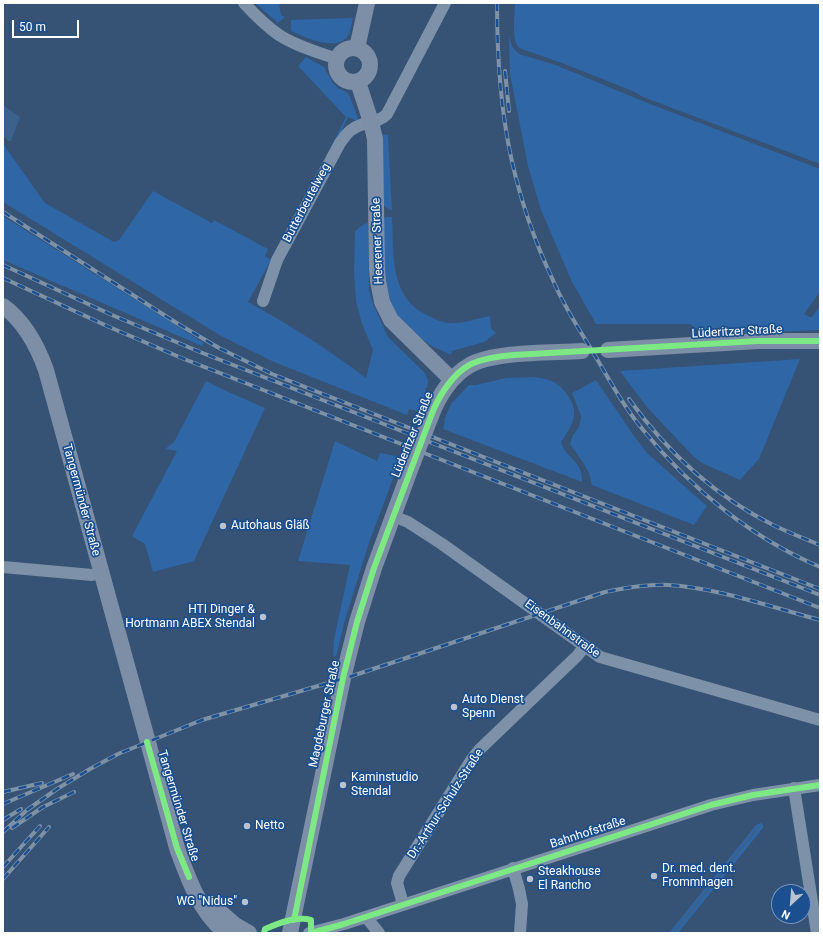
<!DOCTYPE html>
<meta charset="utf-8">
<style>
body{margin:0}
#map{position:relative;width:823px;height:936px;overflow:hidden;background:#365274;font-family:Roboto,sans-serif}
canvas{display:block}
.frame{position:absolute;inset:0;border:4px solid #fff;pointer-events:none}
.north{position:absolute;left:771px;top:884px;width:40px;height:40px;box-sizing:border-box;background:#1b4f8f;border:1px solid #7695bc;border-radius:50%;rotate:206deg;font-size:11px;font-weight:700;line-height:16px;text-align:center;color:#fff}
.north::after{content:'';display:block;margin:auto;width:14px;height:18px;background:#b9c2ce;clip-path:polygon(50% 0,100% 100%,50% 72%,0 100%)}
.scale{position:absolute;left:12px;top:20px;width:67px;height:18px;box-sizing:border-box;border:2px solid #fff;border-top:0;padding-left:5px;font-size:12px;line-height:14px;white-space:nowrap;color:#fff;-webkit-text-stroke:3px #1b4f8f;paint-order:stroke}
</style>
<div id="map">
<canvas width="823" height="936"></canvas>
<div class="frame"></div>
<div class="north">N</div>
<div class="scale">50 m</div>
</div>
<script>
const g = document.querySelector('canvas').getContext('2d');
g.lineJoin = 'round';
function paint(path, color) { g.fillStyle = color; g.fill(path, 'evenodd'); }
function strokePath(path, color, width, dash) { g.strokeStyle = color; g.lineWidth = width; g.lineCap = dash ? 'butt' : 'round'; g.setLineDash(dash || []); g.stroke(path); }
function label(font, color, halo, rows, align = 'center') {
  g.font = font + ' Roboto,sans-serif'; g.lineWidth = 3.5; g.setLineDash([]); g.textBaseline = 'middle'; g.strokeStyle = halo; g.fillStyle = color; for (const [text, x, y, turn = 0] of rows) {
    g.save(); g.translate(x, y); g.rotate((+turn || 0) * Math.PI / 180); g.textAlign = isNaN(turn) ? turn : align; if (halo) g.strokeText(text, 0, 0); g.fillText(text, 0, 0); g.restore();
  }
}
paint(new Path2D(`
 M255,3H279L281,15L285,17L278,23Z
 M515,3H820V164L643,97L635,92L562,63L519,48C511,41 515,14 515,3Z
 M353,18C351,24 351,34 346,38C334,51 304,37 291,31V20Z
 M509,37L513,48L519,54L556,65L640,100L820,169V292L804,314L810,317H812L820,306V330L706,335L690,324H596L572,282L541,210L528,166L510,74Z
 M306,57L324,67L333,83L338,88L348,93L350,97L359,121H357L348,117L342,130L345,132L319,171L346,117L298,66Z
 M381,134L388,135L392,211L384,206Z
 M3,144L45,203L114,242L119,240L153,191L212,223L214,220L268,249L265,256L271,260L248,302C290,325 328,349 366,378L373,350L362,324L356,301L354,274L355,231L364,224L368,223L369,290L373,304L388,337L425,373L428,381L427,388H425L426,391L418,411L409,409L407,415L274,362L221,336L3,202Z
 M3,216L204,343L202,346L3,260Z
 M386,217H392C394,253 389,297 427,315C435,319 444,324 453,323C466,323 478,318 490,316L491,328L496,333L484,342L452,351L451,355L432,346L408,330L395,315L384,286L382,220Z
 M800,359L759,459L740,480L702,463L693,456L646,406L620,371Z
 M533,377C540,378 548,379 554,382C565,388 576,404 574,416C573,425 566,434 561,442C565,458 584,461 582,482L443,429L445,421L444,420L451,404L469,385H476L506,378Z
 M596,380L634,436L648,454L707,506L694,525L592,485L589,473L584,464L570,444L573,435L579,427L581,416L572,393Z
 M206,381L224,390L265,408L194,561L153,572L145,544L132,536L177,451L165,449L174,442Z
 M335,441L377,461L380,453L401,457L369,543L345,620L336,657L333,655L334,639L350,565L298,561Z
 M761,823L763,825V828L678,933H669L756,825Z`), '#2f66a5');
paint(new Path2D(`
 M3,105L20,117L11,141H8L3,135Z`), '#3b618d');
strokePath(new Path2D(`
 M673,933L758,827`), '#3b618d', 2.5);
strokePath(new Path2D(`
 M244,3C254,14 266,26 279,35C296,46 317,52 337,59
 M263,301L277,260L340,143C344,138 347,132 353,129C363,121 378,124 387,114L445,3
 M393,516L408,522L442,544L600,657L820,720
 M3,567L92,575L101,573
 M794,788L817,933
 M513,868L519,889L522,904L520,933
 M403,904L397,883L399,876L472,759L480,749L577,656L585,646
 M366,917L379,933
 M309,933L344,924L711,805L753,795L820,785`), '#7d92a8', 12);
strokePath(new Path2D(`
 M336 65a17 17 0 1 1 34 0a17 17 0 1 1-34 0Z
 M357,48L367,3
 M358,82L371,122L375,139L377,269L378,281L382,302L391,320L452,380
 M3,306C24,321 37,345 46,370L177,848C188,878 200,913 226,933
 M608,350L758,341H820
 M431,416C438,397 451,376 470,365C495,351 552,353 582,351
 M210,903L235,925L249,933
 M290,933L343,678L357,622L374,568L413,462`), '#7d8ea7', 16);
const rail = new Path2D(`
 M497,3C497,55 500,106 511,157C520,198 534,240 552,278C562,302 576,325 590,347C607,376 623,406 644,431C691,489 752,538 820,567
 M505,71L509,111
 M3,212L175,322L219,348L272,374L820,589
 M3,265L112,315L200,352L820,595
 M3,278L107,326L184,359L820,608
 M629,399C667,452 716,497 775,526C790,533 805,539 820,545
 M3,792L42,783
 M3,804L73,774
 M3,820L21,809
 M12,828L43,807L74,792
 M3,832L27,810L57,789L90,769L118,754L202,720L352,676L605,592C625,588 647,584 668,585C720,588 770,607 820,620
 M3,867L40,826
 M3,879L49,827`);
strokePath(rail, '#7e92a7', 4);
strokePath(rail, '#1b4f8f', 2.5, [8]);
strokePath(new Path2D(`
 M413,462L431,416`), '#7d8ea7', 16);
strokePath(new Path2D(`
 M147,742L177,848L189,877
 M294,920L343,678L357,622L374,568L431,416C438,397 452,374 471,364C485,358 499,356 514,355L758,341H820
 M264,933L265,929C279,923 296,916 311,920V933
 M311,933L344,924L711,805L753,795L820,785`), '#7ce984', 6);
for (const [x, y, r, color] of [
 [223,526,4,"#b9c2ce"],
 [263,617,4,"#b9c2ce"],
 [454,707,4,"#b9c2ce"],
 [343,785,4,"#b9c2ce"],
 [247,826,4,"#b9c2ce"],
 [654,876,4,"#b9c2ce"],
 [530,879,4,"#b9c2ce"],
 [245,902,4,"#b9c2ce"]
]) { const dot = new Path2D(); dot.arc(x, y, r, 0, 2 * Math.PI); g.fillStyle = color; g.fill(dot); strokePath(dot, '#1b4f8f', 1.5); }
label('12px', '#fff', '#1b4f8f', [
 ["Butterbeutelweg",307,203,-62],
 ["Heerener Straße",378,241,-92],
 ["Lüderitzer Straße",737,332,-3],
 ["Lüderitzer Straße",413,435,-68],
 ["Tangermünder Straße",81,500,75],
 ["Eisenbahnstraße",562,629,36],
 ["Magdeburger Straße",325,714,-78],
 ["Dr.-Arthur-Schulz-Straße",446,804,-57],
 ["Tangermünder Straße",178,806,73],
 ["Bahnhofstraße",588,833,-18]
]);
label('12px', '#fff', '#1b4f8f', [
 ["Autohaus Gläß",231,526],
 ["HTI Dinger &",255,610,"right"],
 ["Hortmann ABEX Stendal",255,624,"right"],
 ["Auto Dienst",462,700],
 ["Spenn",462,714],
 ["Kaminstudio",351,778],
 ["Stendal",351,792],
 ["Netto",255,826],
 ["Dr. med. dent.",662,869],
 ["Frommhagen",662,883],
 ["Steakhouse",538,872],
 ["El Rancho",538,886],
 ["WG \"Nidus\"",237,902,"right"]
], 'left');
</script>
